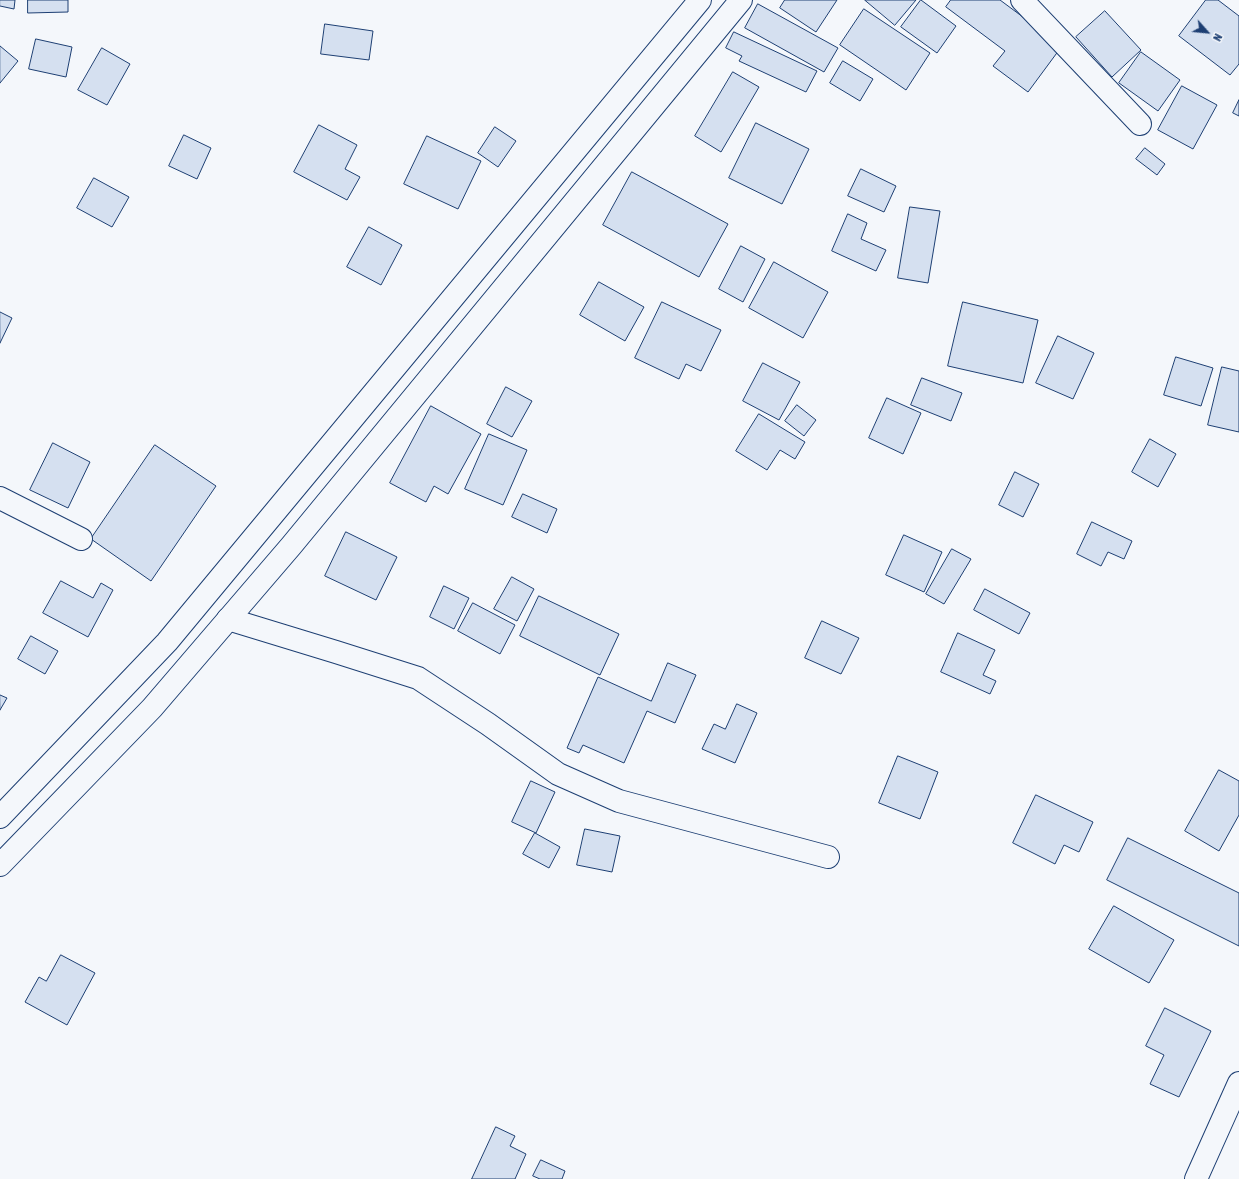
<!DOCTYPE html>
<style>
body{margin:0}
#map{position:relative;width:1239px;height:1179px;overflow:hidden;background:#f4f7fb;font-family:"Asap Condensed",sans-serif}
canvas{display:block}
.north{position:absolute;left:1187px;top:12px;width:40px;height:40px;-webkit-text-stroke:3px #f4f7fb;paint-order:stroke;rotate:117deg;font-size:11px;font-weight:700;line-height:16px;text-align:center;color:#1d3f73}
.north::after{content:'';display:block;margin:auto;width:14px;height:18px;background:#1d3f73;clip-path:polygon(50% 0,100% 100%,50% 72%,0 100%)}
</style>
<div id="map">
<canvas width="1239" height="1179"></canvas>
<div class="north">N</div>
</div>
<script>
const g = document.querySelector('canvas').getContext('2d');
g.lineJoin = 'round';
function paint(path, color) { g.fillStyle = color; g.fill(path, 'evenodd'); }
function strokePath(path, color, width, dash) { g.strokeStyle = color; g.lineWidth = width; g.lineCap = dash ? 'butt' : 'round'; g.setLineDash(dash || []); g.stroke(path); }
const building = new Path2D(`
 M0,0H15L14,9L0,6Z
 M28,0H68V12L28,13Z
 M785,0H837L816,32L780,8Z
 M865,0H916L895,25Z
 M921,0L956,26L937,53L901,27Z
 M951,0H1000L1062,46L1028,92L993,66L1005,51L946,7Z
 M1206,0H1218L1239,16V64L1230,75L1179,36Z
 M758,4L838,48L824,72L745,28Z
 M864,9L930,53L906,90L840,45Z
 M1105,11L1141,50L1112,77L1076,37Z
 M325,24L373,31L369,60L321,54Z
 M734,32L817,71L806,92L739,61L742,56L726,48Z
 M36,39L72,47L66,77L29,69Z
 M0,46L18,61L0,83Z
 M102,48L130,64L107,105L78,90Z
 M1141,52L1180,80L1158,111L1119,83Z
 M843,61L873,79L860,101L830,83Z
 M733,72L759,87L721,152L695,136Z
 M1182,86L1217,105L1193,149L1158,130Z
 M1239,100V116L1233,113Z
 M756,123L809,149L782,204L729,178Z
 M319,125L357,145L345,169L360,177L347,200L294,172Z
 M495,127L516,141L498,167L478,153Z
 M184,135L211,148L197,179L169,166Z
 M427,136L481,161L458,209L404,184Z
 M1145,148L1165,164L1157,175L1136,159Z
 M861,169L896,186L884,212L848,196Z
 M632,172L728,224L699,277L603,225Z
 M94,178L129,197L112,227L77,208Z
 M910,207L940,211L928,283L898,278Z
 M848,214L867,223L861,239L886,250L876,271L832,251Z
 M369,227L402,245L381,285L347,267Z
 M741,246L765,259L743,302L719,289Z
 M774,262L828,292L803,338L749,308Z
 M599,282L644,307L625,341L580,315Z
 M662,302L721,330L701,371L686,364L679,379L635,358Z
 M963,302L1038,320L1023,383L948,366Z
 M0,312L12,318L0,343Z
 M1058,336L1094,353L1073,399L1036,383Z
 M1176,357L1213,368L1201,406L1164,395Z
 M763,363L800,382L779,420L743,401Z
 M1222,367L1239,371V432L1208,425Z
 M922,378L962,393L951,421L911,405Z
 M506,387L532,401L512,437L487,424Z
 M887,398L921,413L903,454L869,438Z
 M797,405L816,420L804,436L785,421Z
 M431,406L481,434L448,494L434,486L426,502L390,483Z
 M759,414L805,442L795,459L780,450L767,470L736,451Z
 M489,434L527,450L503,505L465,489Z
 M1150,439L1176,454L1158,487L1132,472Z
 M53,443L90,462L68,508L30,490Z
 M155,445L216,486L151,581L91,539Z
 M1015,472L1039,484L1023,517L999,505Z
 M523,494L557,509L547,533L512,517Z
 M1092,522L1132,541L1124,559L1108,552L1101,566L1077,554Z
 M346,532L397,557L376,600L325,576Z
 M904,535L942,552L924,592L886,575Z
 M952,549L971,559L944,604L926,594Z
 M512,577L534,589L517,621L494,609Z
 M61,581L93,598L101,583L113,590L88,637L43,613Z
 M444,586L469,598L454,629L430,617Z
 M985,589L1030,613L1019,634L974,610Z
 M539,596L619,634L600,675L520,636Z
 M473,603L515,625L500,654L458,631Z
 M822,621L859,638L841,674L805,658Z
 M958,633L995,650L983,675L996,681L990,694L941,672Z
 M31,636L58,651L45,674L18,659Z
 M668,663L696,675L675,723L647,711L624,763L583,745L579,753L567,748L598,677L651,701Z
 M0,695L7,698L0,710Z
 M737,704L757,713L735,763L702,749L714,724L725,729Z
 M898,756L938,772L920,819L879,803Z
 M1219,770L1239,781V815L1219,851L1185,831Z
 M531,781L555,792L536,833L512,822Z
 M1036,795L1093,822L1079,852L1064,845L1055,864L1013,843Z
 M585,829L620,836L612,872L577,865Z
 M535,833L560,847L549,868L523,854Z
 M1128,838L1239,893V946L1107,880Z
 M1114,906L1174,940L1149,983L1089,949Z
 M61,955L95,973L67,1025L25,1002L39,977L46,981Z
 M1165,1008L1211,1031L1179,1097L1150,1084L1164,1055L1146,1046Z
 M496,1127L515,1136L510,1146L526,1154L515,1179H472Z
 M541,1160L565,1171L562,1179H540L533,1176Z`);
paint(building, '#d5e0f0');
strokePath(building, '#1d3f73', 1);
const minor = new Path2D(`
 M1022,0L1140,124
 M0,498L81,539
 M228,619L336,652L418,678L488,724L558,774L619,801L828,857`);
const tertiary = new Path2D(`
 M0,817L167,642L700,0
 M0,865L152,708L291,546L741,0
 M1196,1179L1239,1083`);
strokePath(minor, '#1d3f73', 24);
strokePath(tertiary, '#1d3f73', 24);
strokePath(minor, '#f4f7fb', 22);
strokePath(tertiary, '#f4f7fb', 22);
</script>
